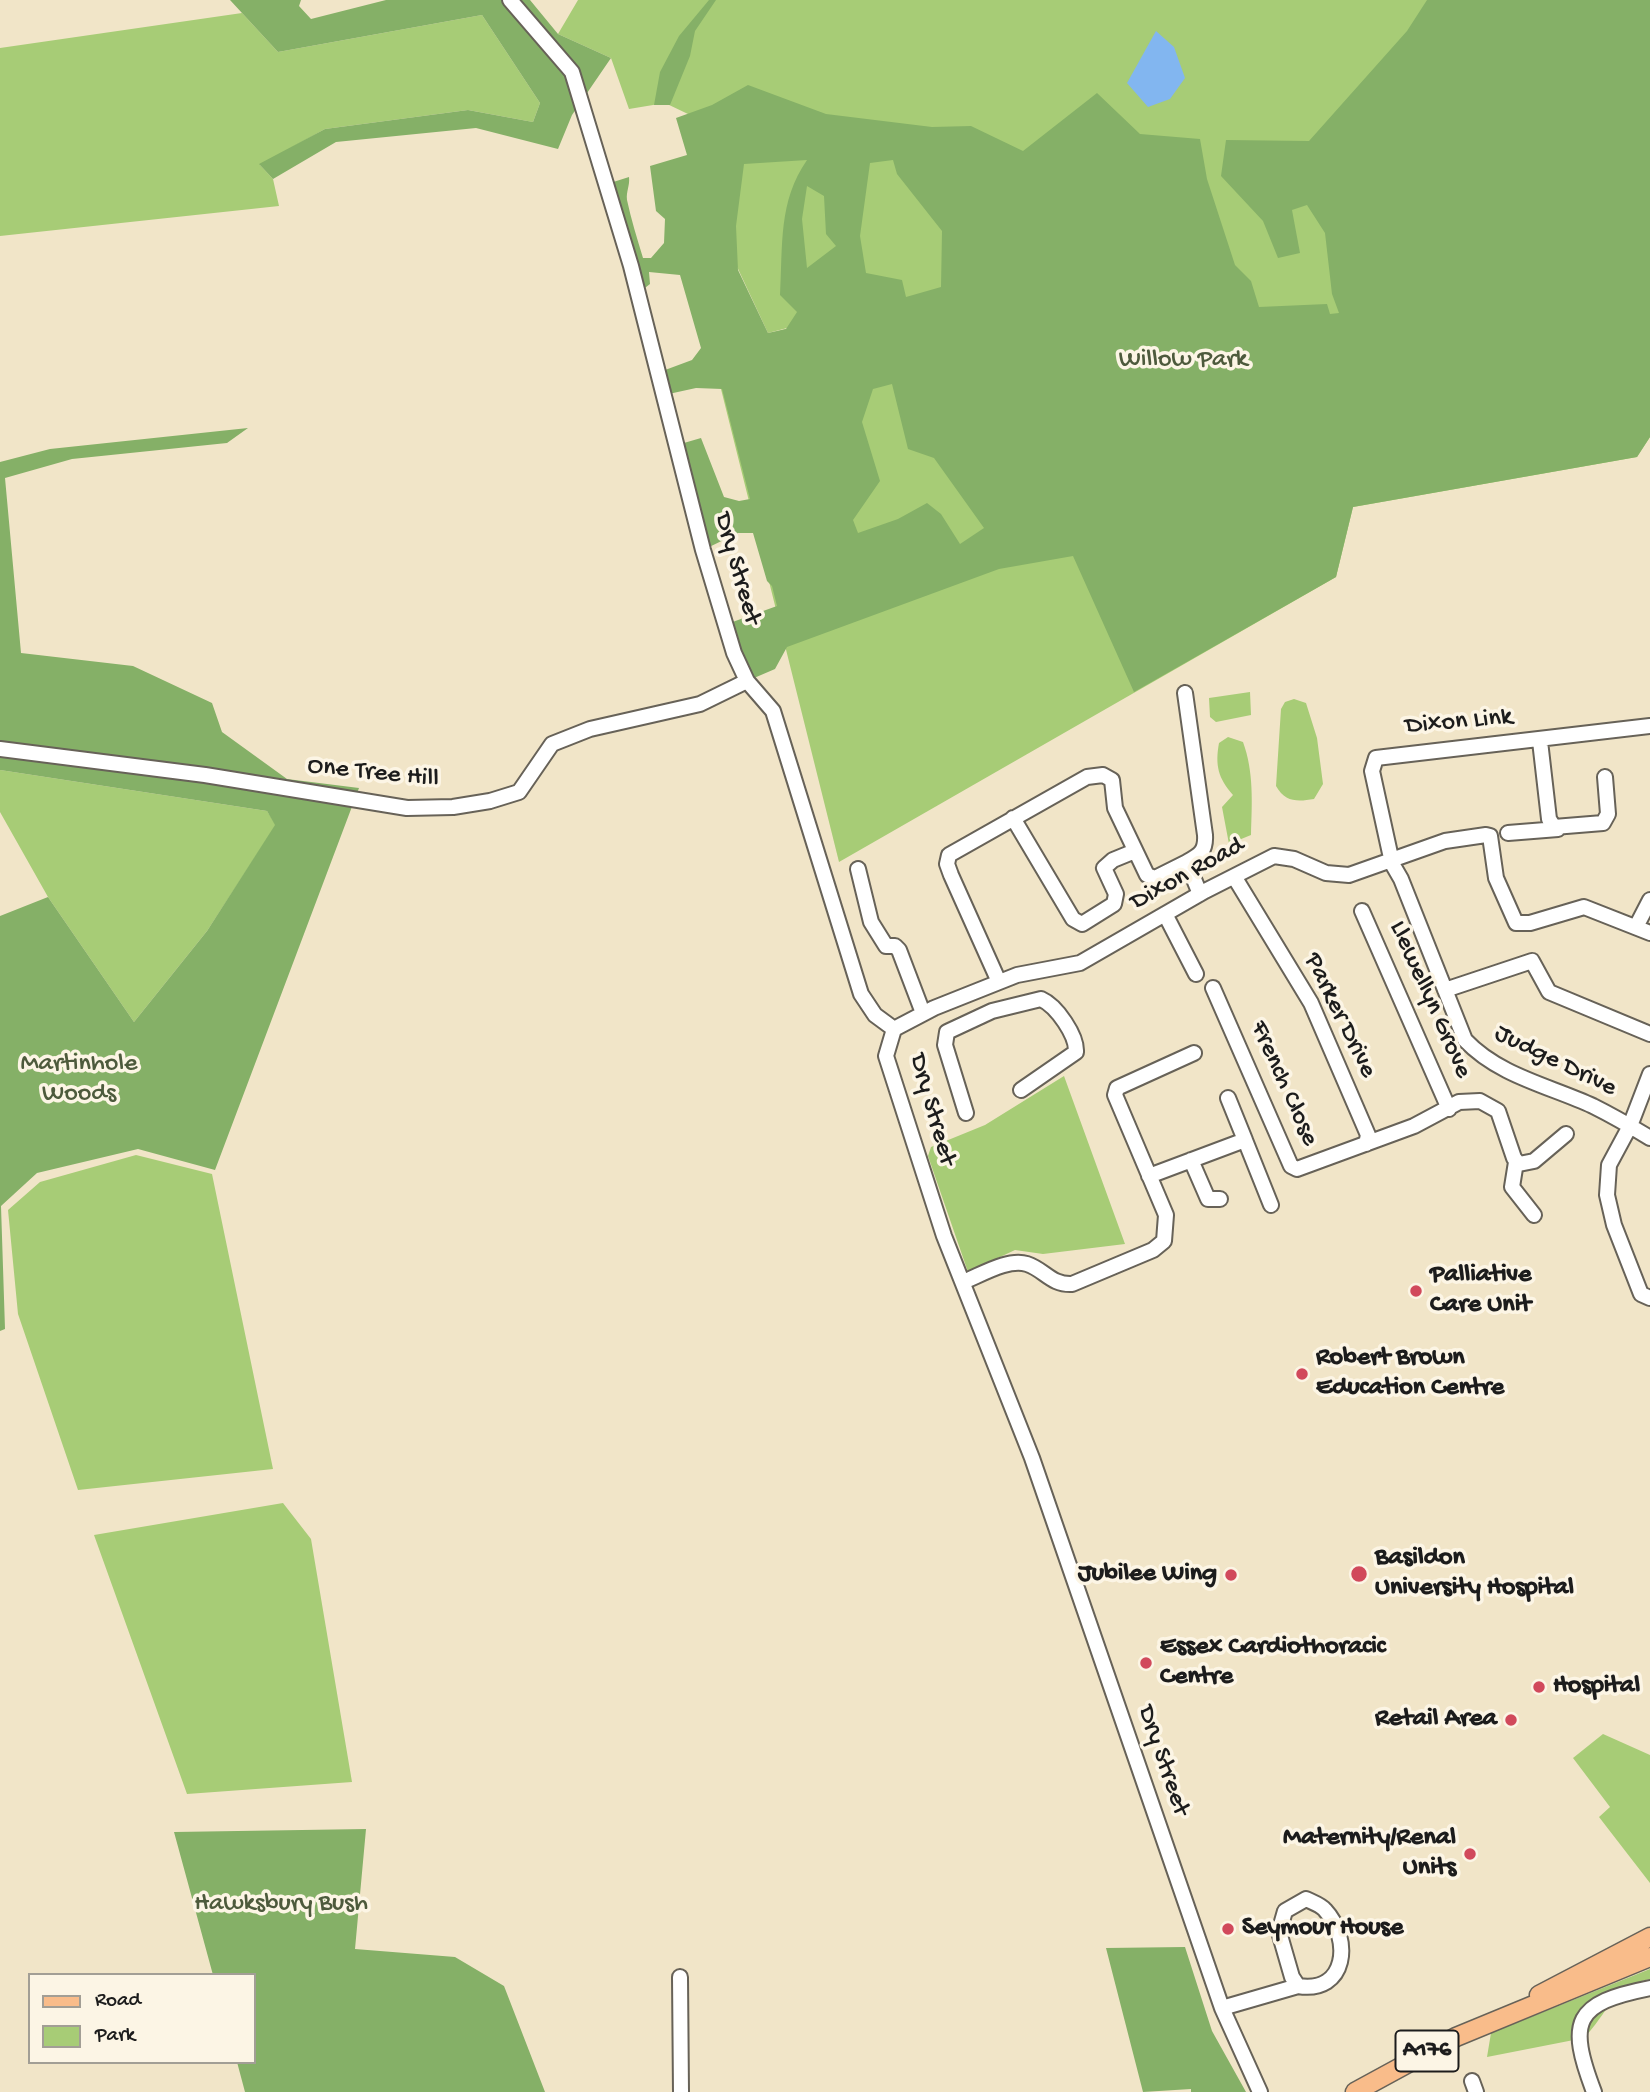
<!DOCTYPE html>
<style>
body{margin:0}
#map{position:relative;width:1650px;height:2092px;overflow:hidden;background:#f1e5c8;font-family:"Gochi Hand",sans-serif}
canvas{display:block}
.legend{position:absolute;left:28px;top:1973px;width:228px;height:91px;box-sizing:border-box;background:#fcf5e5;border:2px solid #a29e95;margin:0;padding:9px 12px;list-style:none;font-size:21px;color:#1c1c1c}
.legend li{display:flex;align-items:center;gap:14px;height:35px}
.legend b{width:35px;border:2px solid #a29e95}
</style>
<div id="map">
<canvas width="1650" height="2092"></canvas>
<ul class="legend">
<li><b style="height:9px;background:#f9bc8a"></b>Road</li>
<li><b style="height:19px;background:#a7cc76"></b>Park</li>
</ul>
</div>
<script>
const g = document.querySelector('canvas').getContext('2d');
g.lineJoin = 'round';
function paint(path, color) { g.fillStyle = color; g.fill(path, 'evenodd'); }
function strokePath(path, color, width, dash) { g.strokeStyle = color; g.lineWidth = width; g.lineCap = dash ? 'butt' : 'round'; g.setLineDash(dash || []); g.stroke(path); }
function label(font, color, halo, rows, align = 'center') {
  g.font = font + ' "Gochi Hand",sans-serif'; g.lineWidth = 7; g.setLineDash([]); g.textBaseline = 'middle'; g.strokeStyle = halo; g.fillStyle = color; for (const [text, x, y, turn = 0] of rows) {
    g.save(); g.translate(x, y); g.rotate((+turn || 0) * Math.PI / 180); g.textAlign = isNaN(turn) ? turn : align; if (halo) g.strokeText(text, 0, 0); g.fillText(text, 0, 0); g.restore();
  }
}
paint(new Path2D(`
 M578,0H1650V437L1637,457L1353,507L1336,577L839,862L711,349L898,299L768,333L725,241L688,114L665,103L629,109L611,58L558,34Z
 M242,13L278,52L482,15L540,103L533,122L468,110L325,129L260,165L273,179L279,206L0,236V48Z
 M1250,692L1251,715L1216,722L1210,717L1209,698Z
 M1294,699L1306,703L1317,738L1323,784L1314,799C1297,802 1285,802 1276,786L1281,709L1285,702Z
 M1228,737L1243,742C1254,772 1252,803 1251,835L1229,844L1222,807L1233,795C1218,778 1215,765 1219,743Z
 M0,770L267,811L276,825L207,931L134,1022L48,897L0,812Z
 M1064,1076L1125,1244L1043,1254L1015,1250L968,1272L928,1156L931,1147L985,1125Z
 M136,1155L212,1174L273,1469L78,1490L18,1314L8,1210L40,1182Z
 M283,1503L311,1539L352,1782L187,1794L94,1535Z
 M1603,1734L1650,1755V1883L1599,1817L1610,1807L1573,1758Z
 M1650,1969V1979C1614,1985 1607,2014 1584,2038L1487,2057L1491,2033Z`), '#a7cc76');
paint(new Path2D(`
 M230,0H301L299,6L311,19L386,0H530L558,34L611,58L572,115L558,149L476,128L336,142L273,179L259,164L325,129L468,110L533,122L540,103L482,15L278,52Z
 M709,0H716L695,31L690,56L670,105H654L660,72L679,36Z
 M1427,0H1650V437L1637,457L1353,507L1336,577L1134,692L1073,556L999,569L787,647L775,669L747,681L727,624L777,606L772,586L767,581L753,533H738L703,550L677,445L701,438L724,497L739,501L750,499L722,389L696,388L664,395L657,373L692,360L701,348L680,275L649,272L650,284L637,294L607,184L629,177C630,186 626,191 627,200C631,219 637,238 643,258H651L664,243L665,219L656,211L650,166L687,155L676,118L712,105L748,85L826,114L932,127L971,126L1023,151L1097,93L1140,134L1200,139L1207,179L1235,265L1251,281L1259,307L1327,304L1330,314L1339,313L1332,294L1325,233L1307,205L1292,210L1300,253L1278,258L1263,221L1221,176L1226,140L1309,141L1407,31ZM807,160C778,202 783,245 780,295L797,312L786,329L768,333L738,270L736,226L744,164ZM893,160L897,174L942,231L941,287L906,297L902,280L866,273L860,236L870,163ZM807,186L824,196L826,234L836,246L807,268L802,219ZM892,384L908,449L934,458L984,528L960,544L941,514L927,503L898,519L858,533L853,520L880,481L862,422L873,389Z
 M248,428L227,443L72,459L5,478L21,653L133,666L212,703L222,732L287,779L359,788L215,1170L138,1149L37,1173L1,1206L5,1329L0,1331V916L48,897L134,1022L207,931L275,825L267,811L0,770V462L50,449Z
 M366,1829L355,1949L455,1957L504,1986L545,2092H245L237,2062H254V1975H213L174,1832Z
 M1185,1947L1212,2031L1246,2092H1191V2089L1143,2092L1106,1948Z`), '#85b067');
paint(new Path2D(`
 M1156,31L1174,47L1185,78L1170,99L1148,107L1127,83Z`), '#82b6f0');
const minor = new Path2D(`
 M510,0L572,72L631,266L703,550L734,653L747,681L773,711L861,994L875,1015L894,1029L886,1056L944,1236L1032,1458L1222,2008L1260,2092
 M1185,693L1205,835C1206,851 1200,855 1187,862
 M1540,741L1549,819L1554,827L1603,823L1608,814L1605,777
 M0,749L205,775L407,808L453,807L490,801L519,792L552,744L590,729L700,704L747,681
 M1013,818L1073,919L1082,924L1114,904L1116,894L1104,868L1113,860L1135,851
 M1508,833L1558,829
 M1391,858L1372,771L1376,758L1650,726
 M1390,860L1401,879L1465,1040C1499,1076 1550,1086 1593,1106C1613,1116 1632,1127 1650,1138
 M858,869L871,922L886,946H895L899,950L923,1013
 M1235,878L1311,1003L1368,1135L1366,1144
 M1362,911L1449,1109
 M1165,914L1196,974
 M1636,927L1650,900
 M999,982L951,875L947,864L949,855L1087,777L1103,775L1112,780L1115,808L1147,875L1155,878L1187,862L1200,894
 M1213,988L1291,1166L1297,1169L1414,1126L1459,1102L1480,1101L1498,1111L1514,1158L1519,1164L1534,1161L1566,1134
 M1445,990L1532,961L1549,992L1650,1034
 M894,1029L934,1008L1017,975L1080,963L1205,891L1274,856L1294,859L1326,873L1349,875L1445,841L1486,835L1490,836L1496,878L1516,923H1530L1584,907L1650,933
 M1650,1074L1630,1126L1609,1165L1607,1195L1614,1225L1641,1294L1650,1298
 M1228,1098L1245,1140
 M966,1113L945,1045L947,1032L992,1011L1041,999C1057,1006 1077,1036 1076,1052L1021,1090
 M1191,1160L1208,1199H1220
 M1516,1162L1512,1187L1534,1215
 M1149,1176L1245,1140L1271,1205
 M963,1282C981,1275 1008,1258 1027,1264C1045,1270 1051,1285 1072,1284L1153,1250L1164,1241L1166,1215L1115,1095L1117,1088L1194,1053
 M680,1977L681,2092
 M1222,2008L1298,1986L1292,1977L1279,1932L1285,1911L1306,1899C1312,1902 1321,1905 1325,1910C1352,1939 1347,1994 1298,1986
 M1472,2081L1476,2092
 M1594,2092C1567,2021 1574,2003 1650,1988`);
const major = new Path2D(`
 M1539,1995L1650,1937
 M1355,2092L1456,2037L1650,1957`);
strokePath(minor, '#676258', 18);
strokePath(major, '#676258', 21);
strokePath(minor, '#fff', 14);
strokePath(major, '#f9bc8a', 18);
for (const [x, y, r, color] of [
 [1416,1291,7,"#d1495b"],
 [1302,1374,7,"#d1495b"],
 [1359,1574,9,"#d1495b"],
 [1231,1575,7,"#d1495b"],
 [1146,1663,7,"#d1495b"],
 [1539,1687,7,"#d1495b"],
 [1511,1720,7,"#d1495b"],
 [1470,1854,7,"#d1495b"],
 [1228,1929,7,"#d1495b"]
]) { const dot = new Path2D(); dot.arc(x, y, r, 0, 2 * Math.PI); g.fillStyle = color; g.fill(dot); strokePath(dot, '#fcf5e5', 2.5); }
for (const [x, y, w] of [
 [1427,2051,63]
]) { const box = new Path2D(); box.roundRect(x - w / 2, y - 20.5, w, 41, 5); g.fillStyle = '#fcf5e5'; g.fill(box); strokePath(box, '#1c1c1c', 2); }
label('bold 24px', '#1c1c1c', null, [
 ["A176",1427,2051]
]);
label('26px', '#4d5a3c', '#fcf5e5', [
 ["Willow Park",1183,361],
 ["Martinhole",79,1065],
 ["Woods",79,1095],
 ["Hawksbury Bush",281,1905]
]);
label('26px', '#1c1c1c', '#fcf5e5', [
 ["Dry Street",736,569,74],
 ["Dixon Link",1459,723,-5],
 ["One Tree Hill",373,774,6],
 ["Dixon Road",1188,875,-29],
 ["Llewellyn Grove",1429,1000,66],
 ["Parker Drive",1339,1016,64],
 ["Judge Drive",1555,1062,26],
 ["French Close",1283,1084,66],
 ["Dry Street",931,1110,74],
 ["Dry Street",1162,1761,71]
]);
label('bold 26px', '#1c1c1c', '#fcf5e5', [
 ["Palliative",1430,1276],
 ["Care Unit",1430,1306],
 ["Robert Brown",1316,1359],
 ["Education Centre",1316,1389],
 ["Basildon",1375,1559],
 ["University Hospital",1375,1589],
 ["Jubilee Wing",1217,1575,"right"],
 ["Essex Cardiothoracic",1160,1648],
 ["Centre",1160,1678],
 ["Hospital",1553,1687],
 ["Retail Area",1497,1720,"right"],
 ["Maternity/Renal",1456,1839,"right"],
 ["Units",1456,1869,"right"],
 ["Seymour House",1242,1929]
], 'left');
</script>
